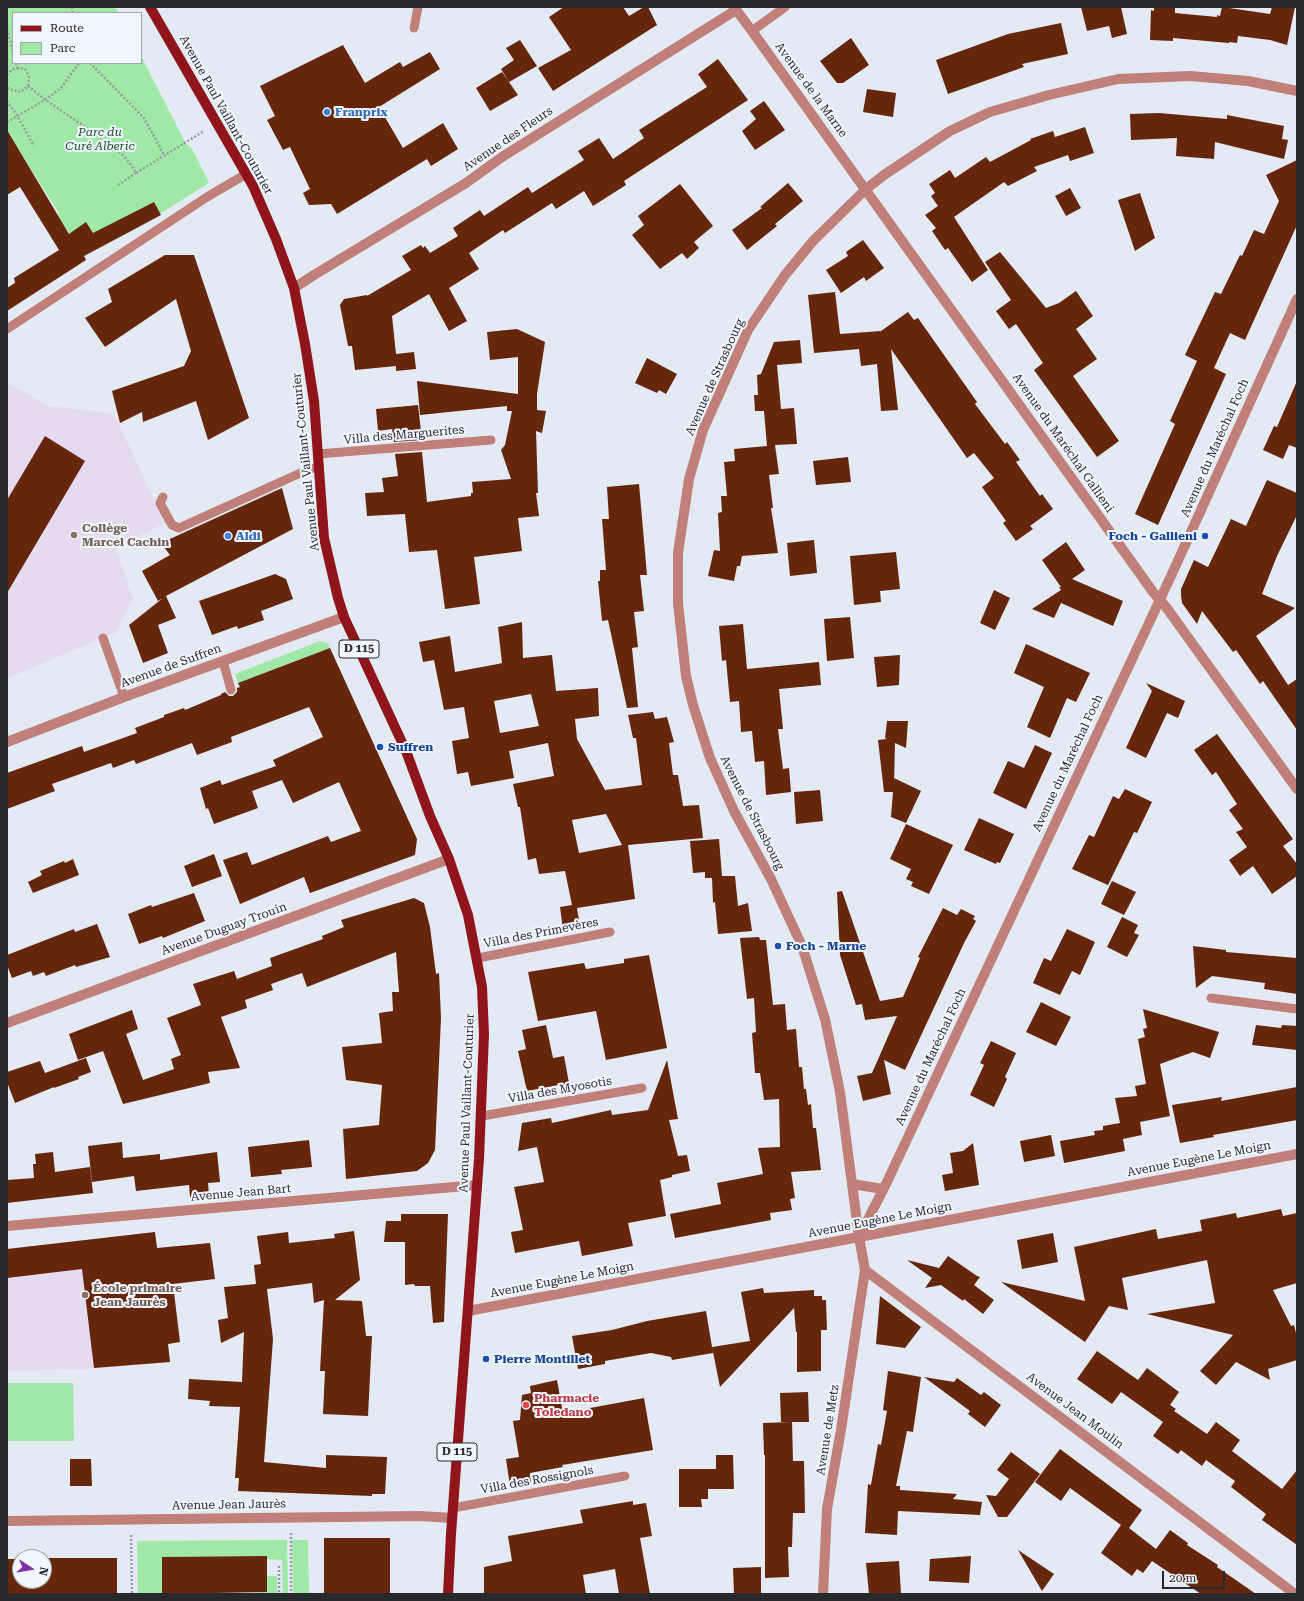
<!DOCTYPE html>
<meta charset="utf-8">
<style>
body{margin:0}
#map{position:relative;width:1304px;height:1601px;overflow:hidden;background:#e3eaf3;font-family:"Roboto Serif",serif}
canvas{display:block}
.frame{position:absolute;inset:0;border:8px solid #27292d;pointer-events:none}
.legend{position:absolute;left:12px;top:12px;width:130px;height:52px;box-sizing:border-box;background:#f1f7ff;border:1px solid #a0a5ab;margin:0;padding:5px 7px;list-style:none;font-size:12px;color:#27292d}
.legend li{display:flex;align-items:center;gap:8px;height:20px}
.legend b{width:20px;border:1px solid #a0a5ab}
.north{position:absolute;left:12px;top:1549px;width:40px;height:40px;box-sizing:border-box;background:#f1f7ff;border:1px solid #a0a5ab;border-radius:50%;rotate:102deg;font-size:11px;font-weight:700;line-height:16px;text-align:center;color:#27292d}
.north::after{content:'';display:block;margin:auto;width:14px;height:18px;background:#7f32a3;clip-path:polygon(50% 0,100% 100%,50% 72%,0 100%)}
.scale{position:absolute;left:1162px;top:1571px;width:63px;height:18px;box-sizing:border-box;border:2px solid #27292d;border-top:0;padding-left:5px;font-size:12px;line-height:14px;white-space:nowrap;color:#27292d;-webkit-text-stroke:3px #f1f7ff;paint-order:stroke}
</style>
<div id="map">
<canvas width="1304" height="1601"></canvas>
<div class="frame"></div>
<ul class="legend">
<li><b style="height:5px;background:#8f151b"></b>Route</li>
<li><b style="height:11px;background:#a0e8a5"></b>Parc</li>
</ul>
<div class="north">N</div>
<div class="scale">20 m</div>
</div>
<script>
const g = document.querySelector('canvas').getContext('2d');
g.lineJoin = 'round';
function paint(path, color) { g.fillStyle = color; g.fill(path, 'evenodd'); }
function strokePath(path, color, width, dash) { g.strokeStyle = color; g.lineWidth = width; g.lineCap = dash ? 'butt' : 'round'; g.setLineDash(dash || []); g.stroke(path); }
function label(font, color, halo, rows, align = 'center') {
  g.font = font + ' "Roboto Serif",serif'; g.lineWidth = 4; g.setLineDash([]); g.textBaseline = 'middle'; g.strokeStyle = halo; g.fillStyle = color; for (const [text, x, y, turn = 0] of rows) {
    g.save(); g.translate(x, y); g.rotate((+turn || 0) * Math.PI / 180); g.textAlign = isNaN(turn) ? turn : align; if (halo) g.strokeText(text, 0, 0); g.fillText(text, 0, 0); g.restore();
  }
}
paint(new Path2D(`
 M7,382L49,406L114,414L165,523L116,548L133,599L115,633L7,678Z
 M155,1232L170,1362L80,1369L7,1371V1249Z`), '#e5daef');
paint(new Path2D(`
 M7,7H115L119,13H13V63H141V56L185,142L192,149L209,183L139,227L84,256L58,216L59,213L14,143L7,147Z
 M320,641L329,644L330,648L238,683L235,674Z
 M7,1383H73L74,1441H7Z
 M287,1540L288,1594H283L282,1560L267,1559L266,1556L163,1557L162,1594H138L137,1541Z
 M292,1540H308L309,1594H293Z
 M267,1576H277V1594H225L267,1592Z`), '#a0e8a5');
paint(new Path2D(`
 M564,7H623L629,16L644,7H648L657,25L553,91L538,68L571,50L549,17Z
 M1081,7H1121L1127,34L1112,38L1109,26L1087,31Z
 M1154,7H1175V13L1217,17V15L1220,16L1222,7L1270,14L1272,7H1295L1287,45L1270,40L1238,36L1237,43L1229,42V43L1173,38V41L1150,40L1151,10L1154,11Z
 M1061,23L1068,54L1022,64L1024,67L948,94L936,60L1008,34Z
 M851,38L869,65L843,83H837L820,61Z
 M520,40L537,66L509,82L501,69L514,60L506,48Z
 M343,45L365,83L400,62L403,67L430,52L440,69L379,107L403,148L443,123L458,149L431,166L427,159L337,214L331,204L309,205L303,193L310,189L290,147L283,150L267,120L275,116L260,86Z
 M718,59L748,100L624,181L626,185L593,206L584,191L556,209L552,203L505,233L503,230L469,253L479,269L449,288L467,321L449,331L429,294L392,316L396,354L414,352L416,369L396,371V366L355,370L352,346H348L340,305L344,299L367,295V296L411,270L402,256L421,245L423,248L425,246L430,253L458,236L453,228L480,210L484,216L528,187L532,193L584,160L578,151L599,138L613,159L644,138L639,130L707,87L698,74Z
 M502,72L518,95L490,111L476,88Z
 M867,89L896,93L893,117L863,112Z
 M764,101L785,130L755,150L742,131L756,119L750,111Z
 M1159,113L1227,119V115L1284,126L1282,139L1288,140L1284,159L1215,142L1214,159L1176,156L1177,138L1131,140L1130,114Z
 M1085,127L1094,153L1070,161L1068,155L1034,167L1037,171L1008,186L1004,182L954,217L988,270L972,282L948,248L945,250L932,231L936,228L925,215L938,206L931,196L935,193L929,184L950,170L955,178L986,157L990,162L1031,140L1030,139L1053,131L1055,137Z
 M7,130L69,234L86,222L93,233L154,202L161,215L84,256L86,260L7,311V288L15,283L14,278L59,250L20,187L7,195Z
 M1297,160V225L1245,340L1230,333L1214,368L1226,374L1158,525L1135,514L1175,424L1170,421L1197,361L1185,355L1215,292L1221,294L1240,255L1242,256L1254,230L1264,234L1279,201L1266,175Z
 M788,183L803,201L775,224L777,226L747,250L732,230L762,208L760,207Z
 M680,184L713,226L694,242L699,248L687,259L682,253L660,269L632,235L644,225L638,216Z
 M1070,188L1081,208L1066,216L1055,196Z
 M1140,193L1155,238L1135,251L1118,200Z
 M863,240L884,268L866,281L864,277L841,293L826,270L848,256L846,252Z
 M1000,252L1046,308L1059,303L1076,291L1093,316L1076,329L1097,359L1073,376L1119,441L1097,457L1034,370L1043,363L1016,324L1009,329L996,311L1011,300L985,262Z
 M165,255H194L249,418L208,440L196,401L143,422L142,412L120,423L112,391L184,366L191,351L176,299L105,347L85,318L112,302L108,289Z
 M835,292L840,334L881,331L908,312L914,320L918,318L977,402L975,404L1005,444L1007,442L1020,460L1016,462L1040,496L1042,494L1053,509L1030,526L1033,529L1016,541L1003,523L1006,521L982,487L994,478L974,453L967,458L891,349L898,410L881,411L877,364L861,366L859,349L814,353L808,295Z
 M517,329L545,342L537,394V410L546,411L542,433L536,431L538,493H536L539,516L518,518L522,551L474,557L480,604L445,609L437,550L409,552L405,514L367,516L365,493L384,492L382,478L398,476L395,454L422,452L427,502L471,496V493H473L472,482L511,479L501,450L505,445L512,411H507V406L420,415L417,381L518,394V357L490,360L487,332Z
 M800,340L802,363L777,365L781,409L794,408L797,444L775,445L779,474L769,475L773,508H771L778,553L742,556L740,566H737L734,581L708,576L714,550L720,551L718,513L722,512L721,496H727L724,462L735,461L734,449L767,446L764,411H755L754,395H758L757,375L761,374L774,342Z
 M647,358L677,374L666,394L659,390L657,393L635,383Z
 M1297,381V448L1289,445L1283,459L1263,450L1274,426L1277,427Z
 M418,405L422,440L394,442L392,429L378,431L376,409Z
 M45,436L85,461L7,593V500Z
 M848,457L851,482L816,485L813,461Z
 M1267,480L1297,493V515L1277,556L1262,594L1295,608L1256,636L1288,685L1297,679V730L1263,681L1260,684L1236,650L1233,652L1202,611L1197,624L1182,603L1181,595V589L1194,560L1208,567L1231,519L1246,526Z
 M639,484L647,575H640L644,611L634,612L638,647L632,648L638,707L627,708L608,620L602,621L598,581H600V570H606L602,519H609L607,487Z
 M282,488L293,529L166,596L176,618L158,625L168,653L143,663L129,625L163,598L158,601L142,571L170,555L161,543Z
 M814,540L817,573L790,576L787,543Z
 M1066,542L1085,570L1072,579L1123,601L1113,626L1061,603L1054,618L1032,609L1061,590L1059,587H1061L1042,560Z
 M896,552L900,589L880,591L881,602L854,605L850,556Z
 M275,574L286,579L293,599L261,611L264,620L238,629L237,626L212,635L199,601Z
 M994,590L1010,598L995,630L980,623Z
 M850,617L854,658L827,661L824,619Z
 M522,622L523,658L552,655L556,691L598,688L599,716L575,719L577,739L605,790L642,785L636,738H633L628,715L653,712L655,719L667,717L674,742L669,743L673,775H678L683,806L699,805L703,838L628,845L635,899L577,908L580,926L563,929L560,907L572,905L565,871L539,874L536,858L528,860L520,807H518L513,784L554,776L548,743L509,751L514,778L471,786L468,772L457,774L452,741L469,738L464,707L444,710L434,660L423,662L419,642L450,636L455,672L498,664L502,663L498,627ZM531,694L539,726L500,733L494,701ZM606,814L622,845L579,853L572,820Z
 M743,624L747,669L819,662L821,685L779,689L783,729H778L783,769L789,768L791,792L766,795L764,761L755,762L752,731L741,732L739,701L730,702L726,660L722,661L719,626Z
 M1026,644L1090,673L1076,702L1067,698L1050,738L1027,727L1044,687L1014,673Z
 M330,648L417,839L415,855L310,893L304,877L240,904L223,860L247,852L252,865L328,836L331,842L361,831L339,782L293,803L282,780L252,791L258,808L214,824L208,808L206,809L200,788L220,780L222,785L276,766L273,760L323,737L309,707L231,737L232,742L197,755L192,743L136,764L134,760L113,768L111,763L52,784L55,791L7,809V773L82,746L84,752L137,733L135,728L164,717V715L184,708L185,710L221,695V694L225,692L229,696H233L237,692V688L240,687L238,683Z
 M900,655L899,685L877,687L874,657Z
 M1146,683L1185,701L1178,718L1167,713L1146,758L1126,748L1152,691Z
 M887,721H908L906,748L895,743L894,783V778L921,791L906,823L891,817L893,792H884L878,740L887,739L885,738Z
 M1217,734L1293,839L1283,846L1297,864V876L1272,894L1253,866L1240,876L1229,860L1247,847L1236,832L1243,829L1229,810L1237,804L1216,772L1212,775L1194,750Z
 M1035,745L1052,753L1026,809L993,793L1008,761L1024,768Z
 M1125,789L1152,802L1137,833L1134,832L1108,885L1072,869L1089,835L1094,837L1113,796L1119,799Z
 M820,790L823,821L796,824L794,792Z
 M979,818L1014,834L1000,863L997,862L996,864L964,850Z
 M906,824L953,845L929,894L911,886L913,882L906,879L911,869L890,859Z
 M719,839L722,876H735L738,906L748,903L752,931L718,934L715,902L713,903L712,878H705V872L693,873L690,841Z
 M214,854L222,876L192,887L184,866Z
 M73,859L79,875L33,893L28,882L42,875L40,871L64,861L65,863Z
 M1112,881L1136,892L1124,915L1101,904Z
 M842,891L880,1001L903,997L920,958L918,957L943,908L957,915L961,909L975,916L973,919L976,921L964,943L905,1070L884,1060L891,1094L863,1101L857,1076L872,1073L897,1016L865,1020L862,1004L856,1005L840,955L837,892Z
 M194,893L205,921L163,938L162,936L139,944L128,914L151,905L152,907Z
 M414,898L424,903L430,927L436,974L439,973L441,1018L435,1150L428,1163L417,1171L346,1179L343,1129L379,1125L382,1085L346,1080L342,1047L382,1043L379,1013L393,1011L392,992H399L396,952L307,987L302,973L271,984L273,990L245,1000L247,1008L221,1017L240,1068L208,1072L210,1083L123,1104L103,1051L78,1060L69,1034L132,1010L138,1029L126,1034L143,1080L174,1069L171,1059L181,1055L167,1018L201,1005L193,984L234,971L237,979L272,966L270,958L323,939L322,936L344,927L341,920Z
 M1122,917L1138,925L1134,933L1139,935L1127,957L1107,947Z
 M97,924L110,957L76,967L75,965L46,976L44,972L33,976L31,971L12,978L7,965V955L74,929L75,932Z
 M1067,929L1095,942L1080,975L1072,971L1060,995L1033,983L1044,958L1051,961Z
 M759,937L760,940H766L773,1005L785,1004L787,1030L796,1029L799,1067H802L804,1089H806L808,1105L811,1104L813,1128H816L821,1170L791,1172L795,1198L790,1199L792,1210L770,1213L771,1220L675,1238L670,1214L721,1204L717,1183L763,1174L758,1148L780,1147L779,1099L764,1100L760,1073H755L752,1033L756,1032L754,998L747,999L740,938Z
 M1193,946L1226,950V952L1297,958V994L1264,989L1265,983L1212,976L1196,988Z
 M649,955L667,1048L606,1060L596,1011L538,1021L528,972L584,963L586,969L624,963V959Z
 M1041,1002L1071,1017L1056,1046L1026,1032Z
 M1143,1009L1219,1032L1210,1058L1193,1052L1160,1064L1170,1116L1140,1122L1142,1135L1123,1139L1125,1151L1064,1163L1060,1141L1095,1135L1094,1131L1103,1130V1126L1120,1123L1115,1098L1137,1096L1135,1086L1146,1084L1138,1039L1145,1037L1143,1029L1147,1028Z
 M546,1025L553,1058L564,1056L569,1083L527,1091L518,1051L526,1049L522,1030Z
 M1256,1025L1281,1028L1282,1025L1297,1026V1050L1252,1045Z
 M991,1041L1016,1053L1005,1077L1007,1079L994,1107L970,1095L984,1065L980,1063Z
 M86,1058L91,1072L78,1077L79,1079L54,1088V1087L15,1103L7,1082V1072L40,1061L45,1073Z
 M667,1060L678,1119L669,1120L678,1156L687,1155L690,1171L672,1175V1177L660,1180L666,1216L628,1223L633,1246L582,1256L579,1241L515,1253L511,1232L523,1230L514,1187L544,1182L537,1147L518,1151L522,1123L551,1118L552,1123L611,1110L612,1115L648,1110Z
 M1297,1087V1120L1213,1135L1214,1137L1180,1143L1172,1105L1222,1097L1221,1101Z
 M1051,1135L1055,1156L1024,1162L1020,1141Z
 M309,1140L312,1167L281,1170L282,1174L251,1177L248,1147Z
 M122,1142L123,1158L160,1154V1160L217,1152L220,1182L208,1183L209,1195L190,1197L189,1185L136,1191L134,1176L92,1182L88,1146Z
 M973,1143L979,1185L945,1191L942,1175L953,1173L950,1153L963,1151Z
 M53,1152L55,1172L90,1167L93,1193L7,1203V1180L34,1178L33,1164H36L35,1154Z
 M1281,1209L1283,1216L1297,1213V1283L1273,1290L1291,1326L1294,1325L1297,1337V1360L1268,1369L1270,1380L1236,1362L1216,1385L1200,1371L1233,1335L1147,1314L1215,1303L1207,1260L1122,1278L1128,1310L1109,1306L1085,1342L1001,1282L1085,1301L1074,1247L1156,1229L1158,1239L1202,1231L1200,1220L1236,1213L1237,1218Z
 M401,1214H448L444,1322L433,1323L430,1286H415L414,1284L405,1285V1242H384L386,1221H401Z
 M354,1231L360,1280L335,1300L362,1301L366,1336H372L368,1416L323,1414L325,1371H320L324,1300L314,1303L312,1283L267,1289L273,1339L264,1462L326,1468V1455L387,1457L385,1494H372V1496L238,1491L239,1478H235L240,1407L209,1406L210,1401L188,1399L189,1379L242,1382L244,1332L221,1343L218,1320L228,1318L224,1287L256,1284L254,1265L261,1264L257,1236L288,1232L289,1243L335,1238L334,1234Z
 M155,1232L157,1248L210,1243L215,1279L173,1284L180,1342L168,1344L170,1362L94,1368L82,1269L7,1278V1249Z
 M1053,1233L1058,1262L1022,1269L1017,1240Z
 M948,1256L977,1276L980,1277L974,1285L994,1300L983,1314L964,1299L963,1301L941,1285L925,1288L932,1278L907,1260L939,1268Z
 M763,1288L764,1293L814,1290V1296H822V1300H826L827,1330H821V1371L797,1372V1332H796L794,1308L720,1387L712,1347L750,1341L741,1292Z
 M880,1296L921,1327L905,1348L876,1344Z
 M706,1311L713,1353L672,1360L671,1357L651,1353L605,1361V1364L578,1369L572,1336L612,1330L647,1321Z
 M1097,1351L1138,1380L1147,1368L1179,1392L1170,1405L1176,1409L1174,1411L1207,1434L1216,1422L1240,1440L1232,1451L1282,1489L1297,1470V1545L1262,1520L1266,1514L1231,1487L1235,1481L1206,1460L1202,1466L1181,1450L1178,1454L1153,1436L1163,1422L1121,1392L1112,1404L1077,1379Z
 M888,1371L921,1377L913,1432L907,1431L896,1486H900V1490L957,1494L953,1499L982,1502L980,1515L898,1511L897,1535L865,1533L868,1484L871,1485L878,1444L881,1445L887,1411L883,1410Z
 M924,1377L954,1382L957,1378L981,1395L984,1392L1001,1405L985,1427L968,1414L970,1411Z
 M557,1380L563,1413L644,1398L653,1450L562,1465L563,1467L530,1473L531,1482L510,1486L506,1459L519,1457L513,1421L520,1420L522,1395L531,1393L530,1386Z
 M808,1392L809,1422H781L780,1393Z
 M792,1422L793,1461H804L805,1513H793L792,1547H788L789,1577L765,1578V1455H764L763,1423Z
 M1060,1449L1142,1510L1129,1528L1156,1549L1170,1530L1188,1543L1187,1545L1218,1565L1217,1567L1256,1594H1201L1152,1561L1143,1573L1137,1569L1132,1576L1101,1553L1121,1525L1070,1488L1061,1501L1035,1482Z
 M1011,1452L1040,1474L1007,1517H998L986,1495L996,1496L1009,1479L997,1470Z
 M716,1455H733L734,1489H708V1499H701L702,1507H679V1469H716Z
 M70,1459H91L92,1486H70Z
 M633,1501V1505L646,1503L652,1536L640,1538L650,1594H619L615,1569L583,1575L586,1594H484V1567L512,1561L508,1536L583,1523L580,1510Z
 M324,1538H390V1594H324Z
 M1018,1550L1054,1574L1042,1591Z
 M267,1556V1592L162,1594V1557Z
 M971,1556L969,1583L929,1581L930,1559Z
 M44,1558H117V1594H7V1559H20V1581H44Z
 M899,1561L901,1594H869L866,1563Z
 M761,1567V1594H734L733,1568Z`), '#65260c');
strokePath(new Path2D(`
 M72,7L73,13
 M7,29L13,52
 M90,63L144,118L164,155
 M7,75L11,70L17,68L16,63
 M28,86C45,100 63,112 81,124C101,139 124,150 136,173L204,131
 M7,88L12,90L21,92L28,86L29,76L25,69L17,68
 M7,101L18,117L34,146
 M7,122L45,100L61,88L79,63
 M118,185L136,173
 M291,1533V1594
 M131,1535L132,1594
 M279,1566V1594`), '#979ca3', 2.5, [2, 2]);
strokePath(new Path2D(`
 M414,28L418,7
 M752,31L785,7
 M7,329L207,197L246,174
 M318,454L491,440
 M163,497L160,503L172,525L179,528L307,470L319,467
 M103,638L124,697
 M223,661L231,690
 M478,958L610,932
 M1211,998L1297,1009
 M482,1116L642,1088
 M453,1508L625,1476`), '#c07f79', 9);
strokePath(new Path2D(`
 M734,7L752,31L1153,592L1166,607L1297,789
 M294,288L314,275L466,183L502,157L736,10
 M7,742L124,697L344,617
 M7,1023L449,859
 M852,1184L883,1189
 M7,1226L477,1185
 M865,1270L1295,1594
 M7,1521L420,1516L452,1518
 M823,1594L827,1509L841,1430L865,1270L859,1237L1297,1154`), '#c07f79', 10);
strokePath(new Path2D(`
 M859,1237L840,1092L825,1019L802,946L771,879L734,811L710,758L693,705L686,676L678,603V553L689,479L703,430L748,330L785,275L813,241L866,189L884,175L950,131L990,112L1049,95L1118,79L1190,76L1248,81L1297,91
 M859,1237L886,1184L1171,576L1297,299
 M468,1311L859,1237`), '#c07f79', 10);
strokePath(new Path2D(`
 M150,7L253,186L276,239L294,288L305,344L314,401L324,538L338,598L344,617L406,751L430,816L449,859L468,915L482,987L484,1034L479,1159L451,1534L448,1594`), '#8f151b', 10);
for (const [x, y, r, color] of [
 [327,112,4,"#3f7fe0"],
 [74,535,4,"#8d6e63"],
 [228,536,4,"#3f7fe0"],
 [1205,536,4,"#1a4fb4"],
 [380,747,4,"#1a4fb4"],
 [778,946,4,"#1a4fb4"],
 [85,1295,4,"#8d6e63"],
 [486,1359,4,"#1a4fb4"],
 [526,1405,4,"#e0444e"]
]) { const dot = new Path2D(); dot.arc(x, y, r, 0, 2 * Math.PI); g.fillStyle = color; g.fill(dot); strokePath(dot, '#f1f7ff', 1.5); }
for (const [x, y, w] of [
 [359,649,40],
 [457,1452,40]
]) { const box = new Path2D(); box.roundRect(x - w / 2, y - 9, w, 18, 3); g.fillStyle = '#f1f7ff'; g.fill(box); strokePath(box, '#27292d', 1); }
label('bold 11px', '#27292d', null, [
 ["D 115",359,649],
 ["D 115",457,1452]
]);
label('12px', '#27292d', '#f1f7ff', [
 ["Avenue de la Marne",811,90,54],
 ["Avenue Paul Vaillant-Couturier",226,115,61],
 ["Avenue des Fleurs",508,139,-34],
 ["Avenue de Strasbourg",715,377,-66],
 ["Villa des Marguerites",404,435,-5],
 ["Avenue du Maréchal Gallieni",1063,443,55],
 ["Avenue du Maréchal Foch",1215,448,-66],
 ["Avenue Paul Vaillant-Couturier",306,462,-96],
 ["Avenue de Suffren",171,666,-20],
 ["Avenue du Maréchal Foch",1068,763,-65],
 ["Avenue de Strasbourg",752,813,63],
 ["Avenue Duguay Trouin",224,929,-20],
 ["Villa des Primevères",541,933,-11],
 ["Avenue du Maréchal Foch",931,1057,-65],
 ["Villa des Myosotis",560,1090,-10],
 ["Avenue Paul Vaillant-Couturier",467,1103,-88],
 ["Avenue Eugène Le Moign",1199,1159,-11],
 ["Avenue Jean Bart",241,1193,-5],
 ["Avenue Eugène Le Moign",880,1220,-11],
 ["Avenue Eugène Le Moign",562,1280,-11],
 ["Avenue Jean Moulin",1075,1411,37],
 ["Avenue de Metz",828,1430,-81],
 ["Villa des Rossignols",537,1480,-10],
 ["Avenue Jean Jaurès",229,1505,-1]
]);
label('bold 12px', '#366cbe', '#f1f7ff', [
 ["Franprix",335,112],
 ["Aldi",236,536]
], 'left');
label('italic 12px', '#1b4f22', '#f1f7ff', [
 ["Parc du",100,132],
 ["Curé Alberic",100,146]
]);
label('bold 12px', '#785e54', '#f1f7ff', [
 ["Collège",82,528],
 ["Marcel Cachin",82,542],
 ["École primaire",93,1288],
 ["Jean Jaurès",93,1302]
], 'left');
label('bold 12px', '#164399', '#f1f7ff', [
 ["Foch - Gallieni",1197,536,"right"],
 ["Suffren",388,747],
 ["Foch - Marne",786,946],
 ["Pierre Montillet",494,1359]
], 'left');
label('bold 12px', '#be3a42', '#f1f7ff', [
 ["Pharmacie",534,1398],
 ["Toledano",534,1412]
], 'left');
</script>
